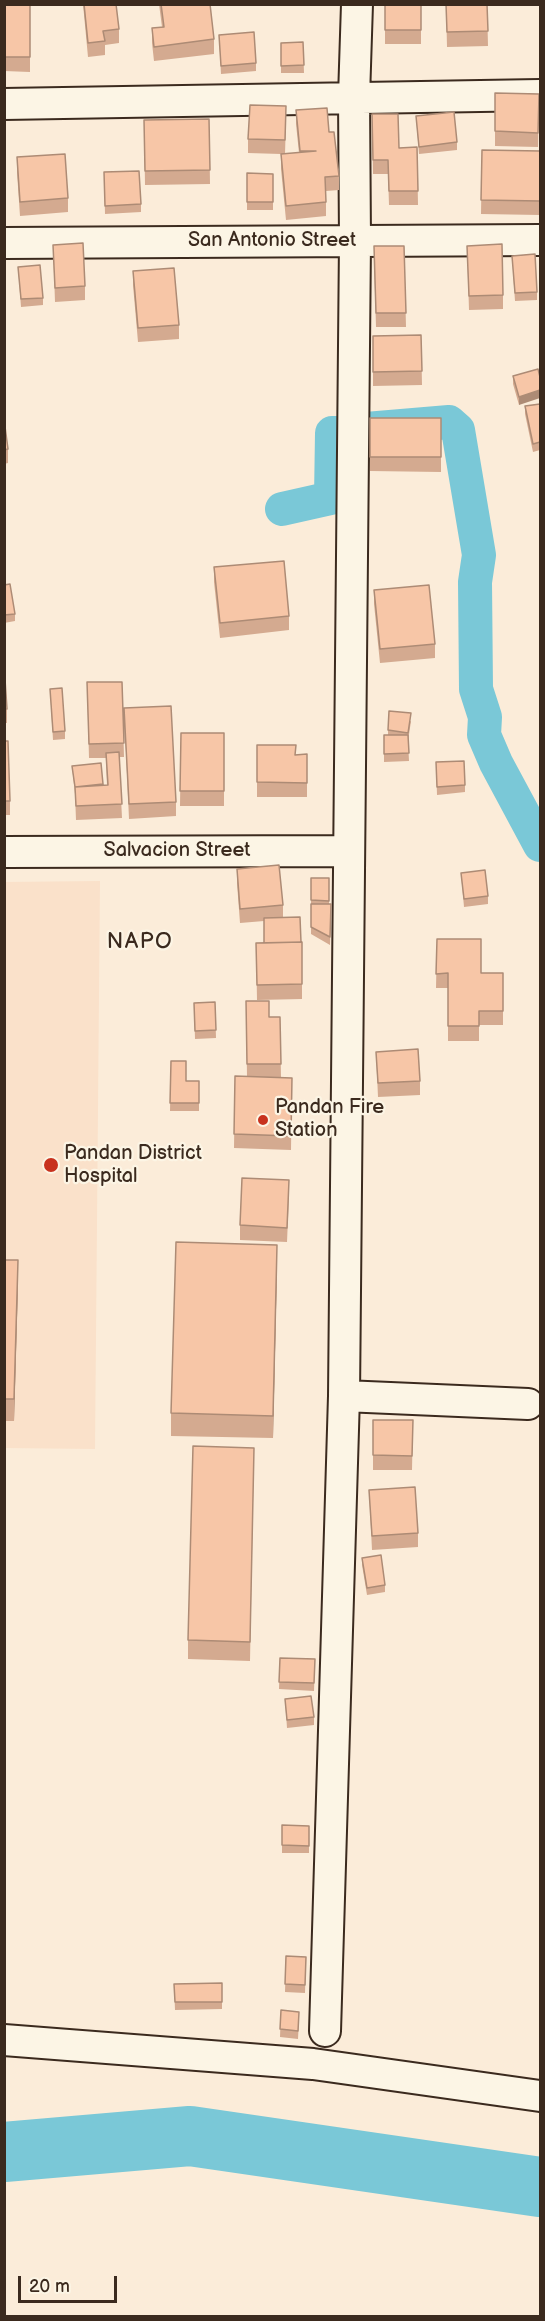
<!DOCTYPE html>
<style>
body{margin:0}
#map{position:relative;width:545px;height:2321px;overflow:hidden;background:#fbecd9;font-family:"Balsamiq Sans",sans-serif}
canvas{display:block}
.frame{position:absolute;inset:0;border:6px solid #3b2a1e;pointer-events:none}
.scale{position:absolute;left:18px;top:2276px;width:99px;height:27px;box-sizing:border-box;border:3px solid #3b2a1e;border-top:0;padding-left:8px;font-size:18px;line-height:21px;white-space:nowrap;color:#3b2a1e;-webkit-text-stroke:4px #fcf5e5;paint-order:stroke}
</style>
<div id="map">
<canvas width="545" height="2321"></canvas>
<div class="frame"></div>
<div class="scale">20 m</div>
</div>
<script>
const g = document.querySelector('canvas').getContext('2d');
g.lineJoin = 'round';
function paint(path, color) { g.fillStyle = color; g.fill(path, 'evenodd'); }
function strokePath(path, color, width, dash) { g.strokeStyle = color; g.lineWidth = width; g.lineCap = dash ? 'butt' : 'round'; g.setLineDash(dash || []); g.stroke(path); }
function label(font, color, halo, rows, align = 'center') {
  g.font = font + ' "Balsamiq Sans",sans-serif'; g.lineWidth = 4.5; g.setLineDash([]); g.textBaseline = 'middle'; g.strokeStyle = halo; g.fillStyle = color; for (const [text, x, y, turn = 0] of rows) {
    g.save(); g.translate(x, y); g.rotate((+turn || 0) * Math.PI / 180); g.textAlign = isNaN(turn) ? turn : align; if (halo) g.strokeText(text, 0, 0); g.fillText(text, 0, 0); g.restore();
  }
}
paint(new Path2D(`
 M100,881L95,1449L5,1448L4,882Z`), '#fae1ca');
strokePath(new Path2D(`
 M366,429L449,422L458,430L479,555L475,582L476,689L485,717L484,735L496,763L540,845
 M282,509L331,498L332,433H336`), '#7ac8d7', 34);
strokePath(new Path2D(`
 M4,2152L190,2136L540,2187`), '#7ac8d7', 60);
const minor = new Path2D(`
 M4,104L540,95
 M4,243L540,240
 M4,852L349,851
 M344,1396L528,1404
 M325,2031L344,1396L355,241L354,97L357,4
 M4,2040L313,2064L540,2096`);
strokePath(minor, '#3b2a1e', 34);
strokePath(minor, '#fcf5e5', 30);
paint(new Path2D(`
 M4,4H30V72L4,71Z
 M83,4H116L119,29V43L105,45V55L88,57Z
 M159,4H210L214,39V54L154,61L152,43V28L162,27Z
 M385,4H421V44H385Z
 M446,4H487L488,46L447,47Z
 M219,35L256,63V71L221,74Z
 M303,42L304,73H281V43Z
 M495,93L539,94L538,147L495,146Z
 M296,110L329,132L339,176V190L326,191V216L286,220L281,169V154L248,153V139L286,120L285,154L299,153L296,124Z
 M372,114L399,148L417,147L418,205H389L388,174H373Z
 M416,116L457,142V150L419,154Z
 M209,119L210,184L145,185L144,120Z
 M482,150L540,151V215L481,214Z
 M17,157L68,198V212L20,216L17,172Z
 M104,172L141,204V212L105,214Z
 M247,173L273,174V210H247Z
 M53,245L85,286V300L55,302Z
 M404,246L406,327H376L374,260Z
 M467,246L503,295V309L469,310Z
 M512,256L537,292V300L515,301Z
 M18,267L43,298V305L21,307Z
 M133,271L179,325V339L138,342L133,285Z
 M421,335L422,385L373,386V336Z
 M538,369L519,405L513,384V376Z
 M540,404V450L533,452L525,414V406Z
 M370,418H441V472L370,471Z
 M4,419L8,449V463L4,464Z
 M214,567L289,616V630L220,638L214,582Z
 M4,585L15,614V621L4,623Z
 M374,590L435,644V658L380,663L374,604Z
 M4,656L7,709V723H4Z
 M87,682H122L124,757H119L122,818L76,820L75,794L72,766L101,763L103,786H107L106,758H89Z
 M50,689L65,731V739L53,740Z
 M124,708L176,802V816L129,819Z
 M411,721L408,741L409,761L384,762V735H388V730Z
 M181,733H224V806H180Z
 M4,741L10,801V815H4Z
 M257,745L295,755L307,754V797H257Z
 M436,762L465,785V792L437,795Z
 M237,869L283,905V917L301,942H302V999L257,1000L256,943H264V921L240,923L237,883Z
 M461,873L488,896V904L464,907Z
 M311,878H329V904H331L330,945L311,934Z
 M437,939L481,973H503V1025H479V1041H448V988H436Z
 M246,1001L269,1017H280L281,1078H292L291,1150L234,1148L235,1076L247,1077Z
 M215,1002L216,1038L195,1039L194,1003Z
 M376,1052L420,1081V1095L378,1097Z
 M171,1061L186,1081H199V1111H170Z
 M289,1195L287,1242L240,1240V1225Z
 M4,1260L18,1283L14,1421H4Z
 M277,1267L273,1438L171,1436V1413Z
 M373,1420H413L412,1470H373Z
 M254,1448L250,1661L188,1659V1640Z
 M369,1490L418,1533V1547L372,1550Z
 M362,1558L385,1585V1592L367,1595L362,1565Z
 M280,1658L315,1659L314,1691L279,1689Z
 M285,1699L314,1717V1725L287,1728Z
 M282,1825L309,1826V1853H282Z
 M286,1956L306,1957L305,1993L285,1992Z
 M222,1983V2009L175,2010L174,1984Z
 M281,2010L299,2019L298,2039L280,2037Z`), '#d4aa90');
paint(new Path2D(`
 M540,390V398L519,405V397Z
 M277,1245V1267L273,1438V1416Z
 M18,1260V1283L14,1421V1399Z`), '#ad8b75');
const building = new Path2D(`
 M4,4H30V57H4Z
 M84,4H116L119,29L103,31L105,41L88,43Z
 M161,4H210L214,39L154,47L152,28L164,27Z
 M385,4H421V30H385Z
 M446,4H487L488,31L447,32Z
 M254,32L256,63L221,66L219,35Z
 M303,42L304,65L281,66V43Z
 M495,93L539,94L538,133L495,131Z
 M250,105L286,106L285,140L248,139Z
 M327,108L329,132H334L339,176L325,177L326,202L286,206L281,154L316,151H300L296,110Z
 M454,112L457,142L419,147L416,116Z
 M372,114H398L399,148L417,147L418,191H389L388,160H373Z
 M209,119L210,170L145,171L144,120Z
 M482,150L540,151V201L481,200Z
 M65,154L68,198L20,202L17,157Z
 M139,171L141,204L105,206L104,172Z
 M247,173L273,174V202H247Z
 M83,243L85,286L55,288L53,245Z
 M502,244L503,295L469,296L467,246Z
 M374,246H404L406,313H376Z
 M535,254L537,292L515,293L512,256Z
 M40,265L43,298L21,299L18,267Z
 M174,268L179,325L138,328L133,271Z
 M421,335L422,371L373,372V336Z
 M538,369L540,377V390L519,397L513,376Z
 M540,404V442L533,444L525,406Z
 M370,418H441V457H370Z
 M4,419L8,449L4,450Z
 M284,561L289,616L220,623L214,567Z
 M10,584L15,614L4,615V585Z
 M429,585L435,644L380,649L374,590Z
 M4,664L7,709H4Z
 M87,682H122L124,743L89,744Z
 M62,688L65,731L53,732L50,689Z
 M171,706L176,802L129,804L124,708Z
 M389,711L411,713L408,733L388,730Z
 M181,733H224V791H180Z
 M384,735H408L409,753L384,754Z
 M4,741H8L10,801H4Z
 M257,745H296L295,755L307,754V783L257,782Z
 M119,752L122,804L76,806L75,787L108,785L106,753Z
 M464,761L465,785L437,787L436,762Z
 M101,763L103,784L75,787L72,766Z
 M279,865L283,905L240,909L237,869Z
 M485,870L488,896L464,899L461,873Z
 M311,878H329V901L311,900Z
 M311,904H331L330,937L311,927Z
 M300,917L301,942L264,943V918Z
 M437,939H481V973H503V1011H479V1026H448V973L436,974Z
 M302,942V984L257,985L256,943Z
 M246,1001H269V1017H280L281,1064H247Z
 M215,1002L216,1030L195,1031L194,1003Z
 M418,1049L420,1081L378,1083L376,1052Z
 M171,1061H186V1081H199V1103H170Z
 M235,1076L292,1078L291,1136L234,1134Z
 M242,1178L289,1180L287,1228L240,1225Z
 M176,1242L277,1245L273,1416L171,1413Z
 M4,1260H18L14,1399H4Z
 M373,1420H413L412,1456L373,1455Z
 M193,1446L254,1448L250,1642L188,1640Z
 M415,1487L418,1533L372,1536L369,1490Z
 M381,1555L385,1585L367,1588L362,1558Z
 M280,1658L315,1659L314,1683L279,1682Z
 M311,1696L314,1717L287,1720L285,1699Z
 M282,1825L309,1826V1846L282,1845Z
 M286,1956L306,1957L305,1985L285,1984Z
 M222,1983V2002H175L174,1984Z
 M281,2010L299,2012L298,2031L280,2029Z`);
paint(building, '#f7c6a7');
strokePath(building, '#ad8b75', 1.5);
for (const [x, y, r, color] of [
 [263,1120,6,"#c8321e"],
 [51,1165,8,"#c8321e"]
]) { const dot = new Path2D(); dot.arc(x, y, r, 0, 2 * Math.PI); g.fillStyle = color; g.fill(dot); strokePath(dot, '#fcf5e5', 2); }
label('20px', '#3b2a1e', '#fcf5e5', [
 ["San Antonio Street",272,241],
 ["Salvacion Street",177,851]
]);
label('20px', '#3b2a1e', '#fcf5e5', [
 ["Pandan Fire",275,1108],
 ["Station",275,1131],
 ["Pandan District",64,1154],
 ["Hospital",64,1177]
], 'left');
g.letterSpacing = '1.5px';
label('22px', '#3b2a1e', '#fcf5e5', [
 ["NAPO",140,942]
]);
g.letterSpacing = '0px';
</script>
